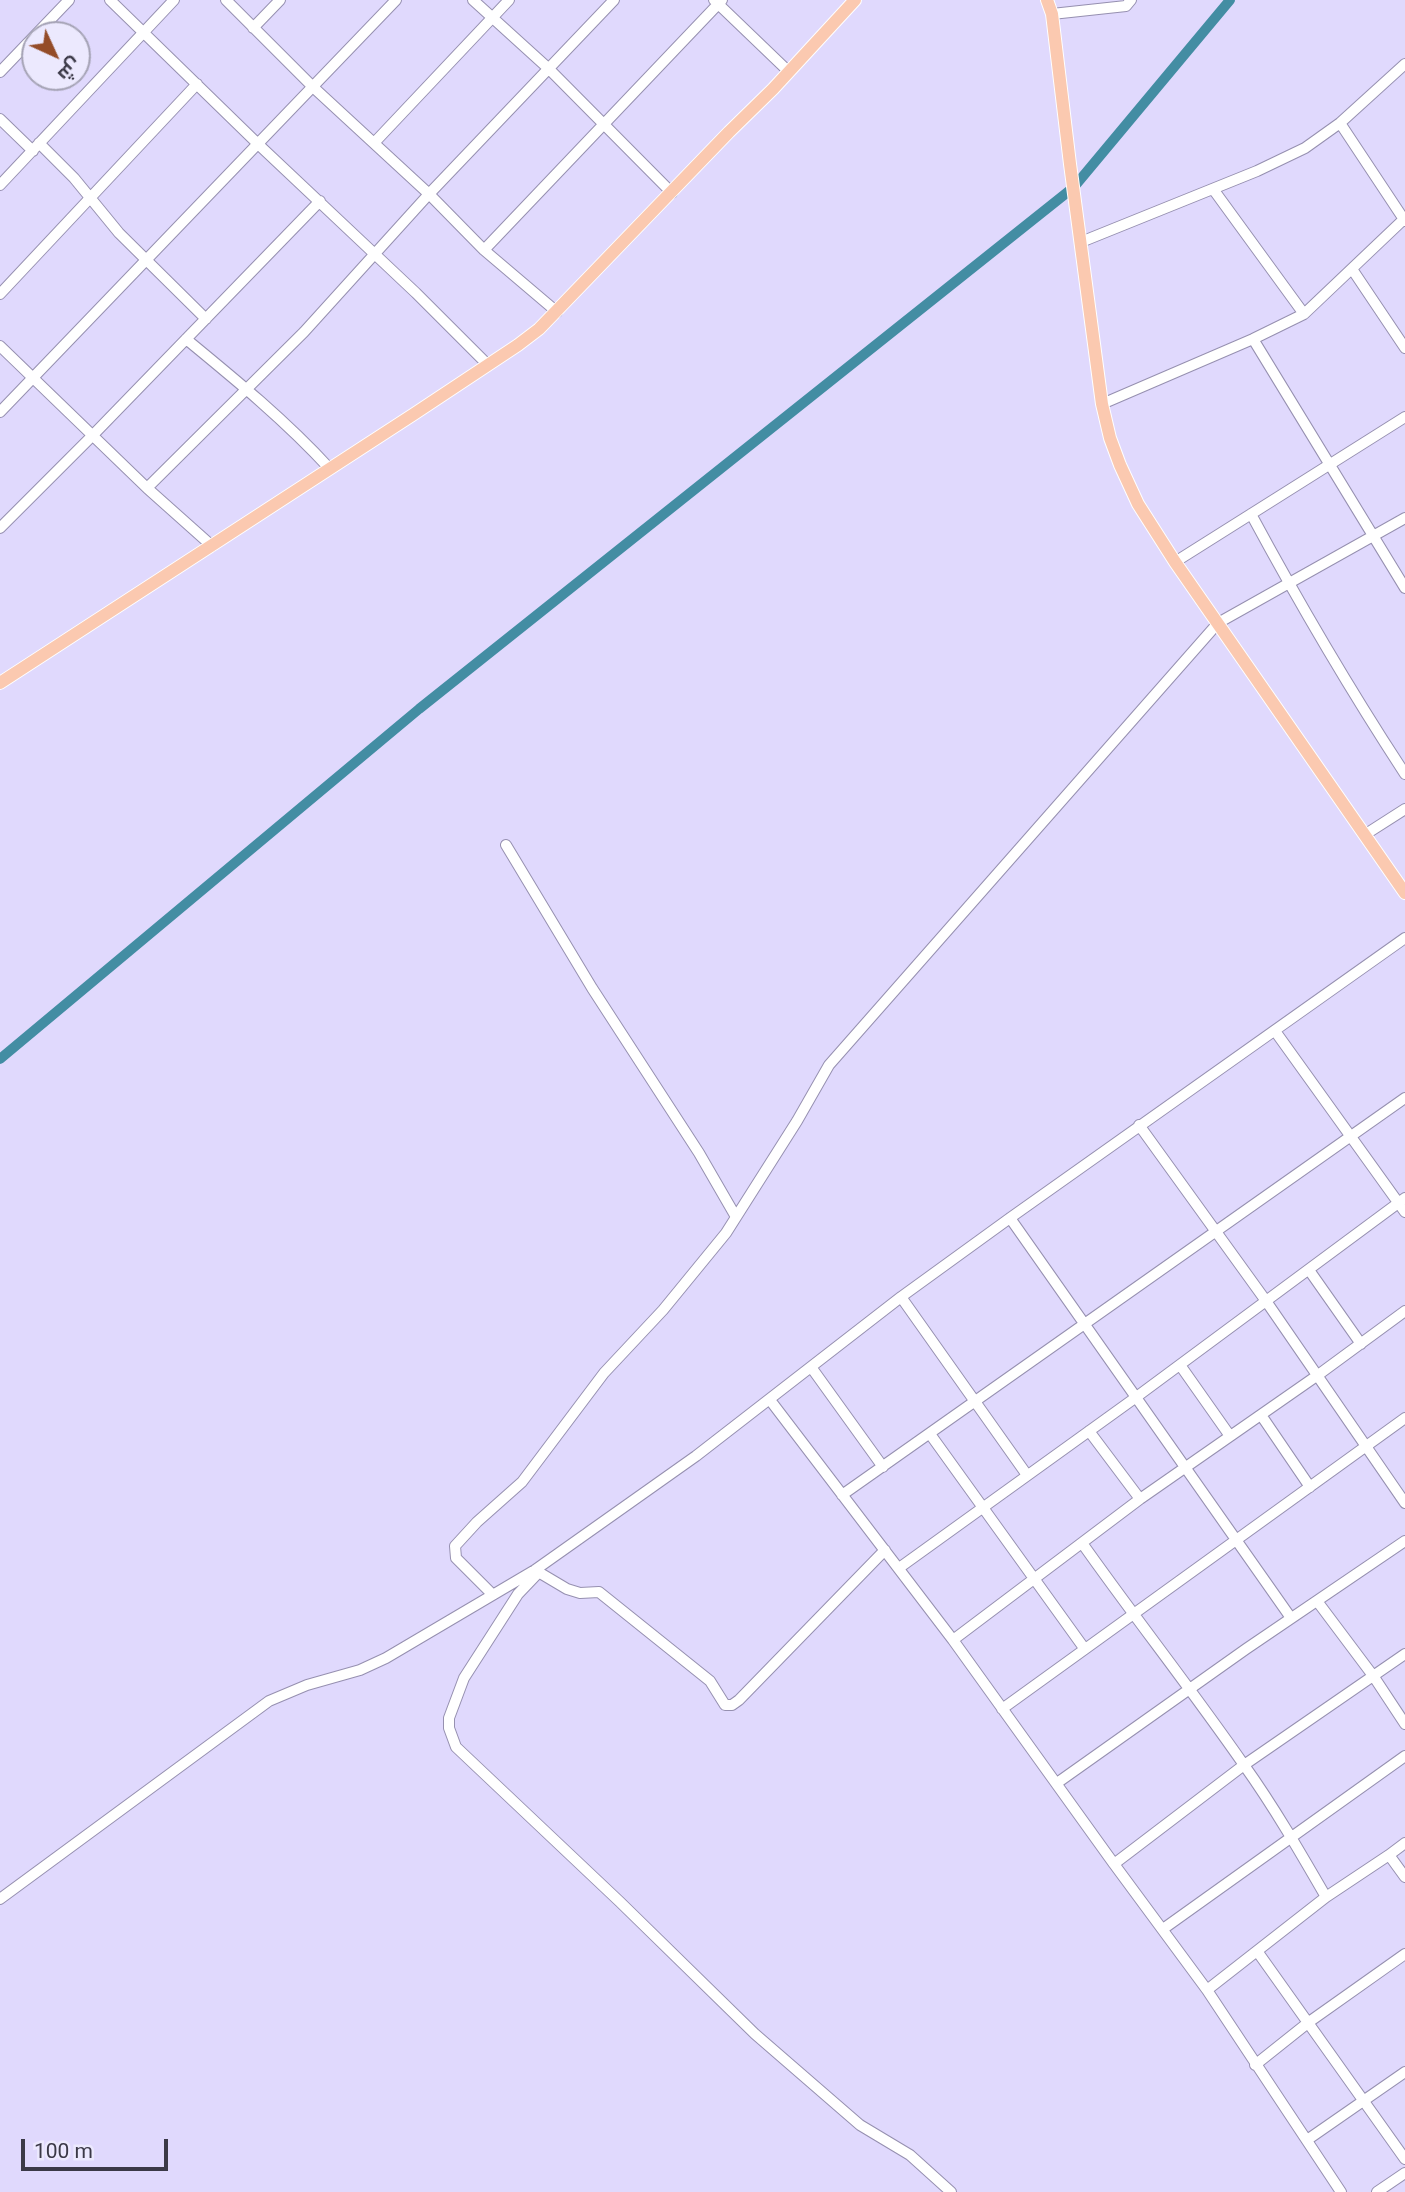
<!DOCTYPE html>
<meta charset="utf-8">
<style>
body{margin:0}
#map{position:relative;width:1405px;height:2192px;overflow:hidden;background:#e0d9fd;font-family:Roboto,Cairo,sans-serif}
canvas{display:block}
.north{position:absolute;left:21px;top:21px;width:70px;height:70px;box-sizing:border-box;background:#ece9fe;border:2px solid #a5a3b5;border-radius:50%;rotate:135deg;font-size:19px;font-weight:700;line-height:28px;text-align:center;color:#3b3947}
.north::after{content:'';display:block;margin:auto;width:24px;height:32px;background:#944c28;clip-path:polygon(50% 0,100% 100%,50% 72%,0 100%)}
.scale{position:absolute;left:21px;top:2139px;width:147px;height:32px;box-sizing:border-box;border:4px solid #3b3947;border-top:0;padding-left:9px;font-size:21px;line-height:24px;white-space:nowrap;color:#3b3947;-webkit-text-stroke:5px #ece9fe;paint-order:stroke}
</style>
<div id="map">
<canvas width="1405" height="2192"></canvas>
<div class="north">ش</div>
<div class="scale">100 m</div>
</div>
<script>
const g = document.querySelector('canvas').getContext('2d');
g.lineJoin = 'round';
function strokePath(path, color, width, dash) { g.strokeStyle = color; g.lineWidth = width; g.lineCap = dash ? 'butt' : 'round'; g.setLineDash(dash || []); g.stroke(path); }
strokePath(new Path2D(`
 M0,1059L419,709L1074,187L1230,0`), '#438da3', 10);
const minor = new Path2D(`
 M110,0L259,145L416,293L488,365
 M226,0L313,87L429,194L484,250L557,312
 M473,0L549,69L672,193
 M714,0L788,71
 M1052,14L1126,6L1131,0
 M253,28L280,0
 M0,72L69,0
 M0,119L33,151
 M1340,123L1405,221
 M39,143L74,178L119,233L206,319
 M374,143L509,0
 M0,185L174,0
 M1213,189L1304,314
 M1081,242L1257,171L1305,148L1340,123L1405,64
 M484,250L722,0
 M1352,269L1405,348
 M0,294L197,84
 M186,339C236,380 286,421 330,469
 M1253,339L1405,588
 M0,346L147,488L212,546
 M1102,404L1253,339L1304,314L1404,219
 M0,412L396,0
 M147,488L304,332L429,194L614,0
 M1251,514C1299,603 1350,690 1405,774
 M0,528L93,435L320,201
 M1175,562L1405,417
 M1366,834L1405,809
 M506,845L592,988L699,1153L736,1217
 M1275,1031L1405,1212
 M1139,1125L1266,1301L1405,1503
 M1010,1218C1103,1352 1198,1484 1291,1618
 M1309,1270L1361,1344
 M901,1297L1027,1475
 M1180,1365L1230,1436
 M811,1367L883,1467
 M770,1400L953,1640L1114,1864L1244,1765L1405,1654
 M1261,1415L1310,1487
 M1089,1431L1140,1499
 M930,1434L1084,1648
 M842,1495L1405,1098
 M1082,1543C1135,1618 1192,1690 1244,1765C1274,1807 1300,1852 1326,1897
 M899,1568L1135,1398L1405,1198
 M535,1570L567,1589L580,1593L599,1592L710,1681L725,1705H732L739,1700L885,1550
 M539,1572L518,1594L464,1678L449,1718V1728L456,1747L620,1902L755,2034L860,2125L910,2155L951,2192
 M492,1594L456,1558L455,1546L477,1522L522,1482L604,1373L663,1310L726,1233L797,1121L829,1065L1218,623L1405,518
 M1317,1601L1374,1677L1405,1724
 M953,1640L1140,1499L1318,1375L1405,1311
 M1002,1709L1405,1418
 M1057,1783L1246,1649L1405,1541
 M1405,1843L1389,1855L1405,1877
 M1114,1864L1207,1990L1341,2192
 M0,1899L269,1701L307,1685L360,1670L386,1658L535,1570L696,1456L901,1297L1010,1218L1405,938
 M1163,1929L1405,1756
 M1257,1951L1405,2159
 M1207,1990L1326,1897L1389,1855
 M1255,2065L1309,2022L1405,1954
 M1307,2140L1405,2072
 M1377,2192L1405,2173`);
const major = new Path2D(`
 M1047,0L1052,14L1070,164L1102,404L1110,438L1120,465L1138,504L1175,562L1405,893
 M0,683L414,414L518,345L539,329L729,132L773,89L855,0`);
strokePath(minor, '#9690b0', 12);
strokePath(major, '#fff', 14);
strokePath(minor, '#fff', 10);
strokePath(major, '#fbc9b0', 12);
</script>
